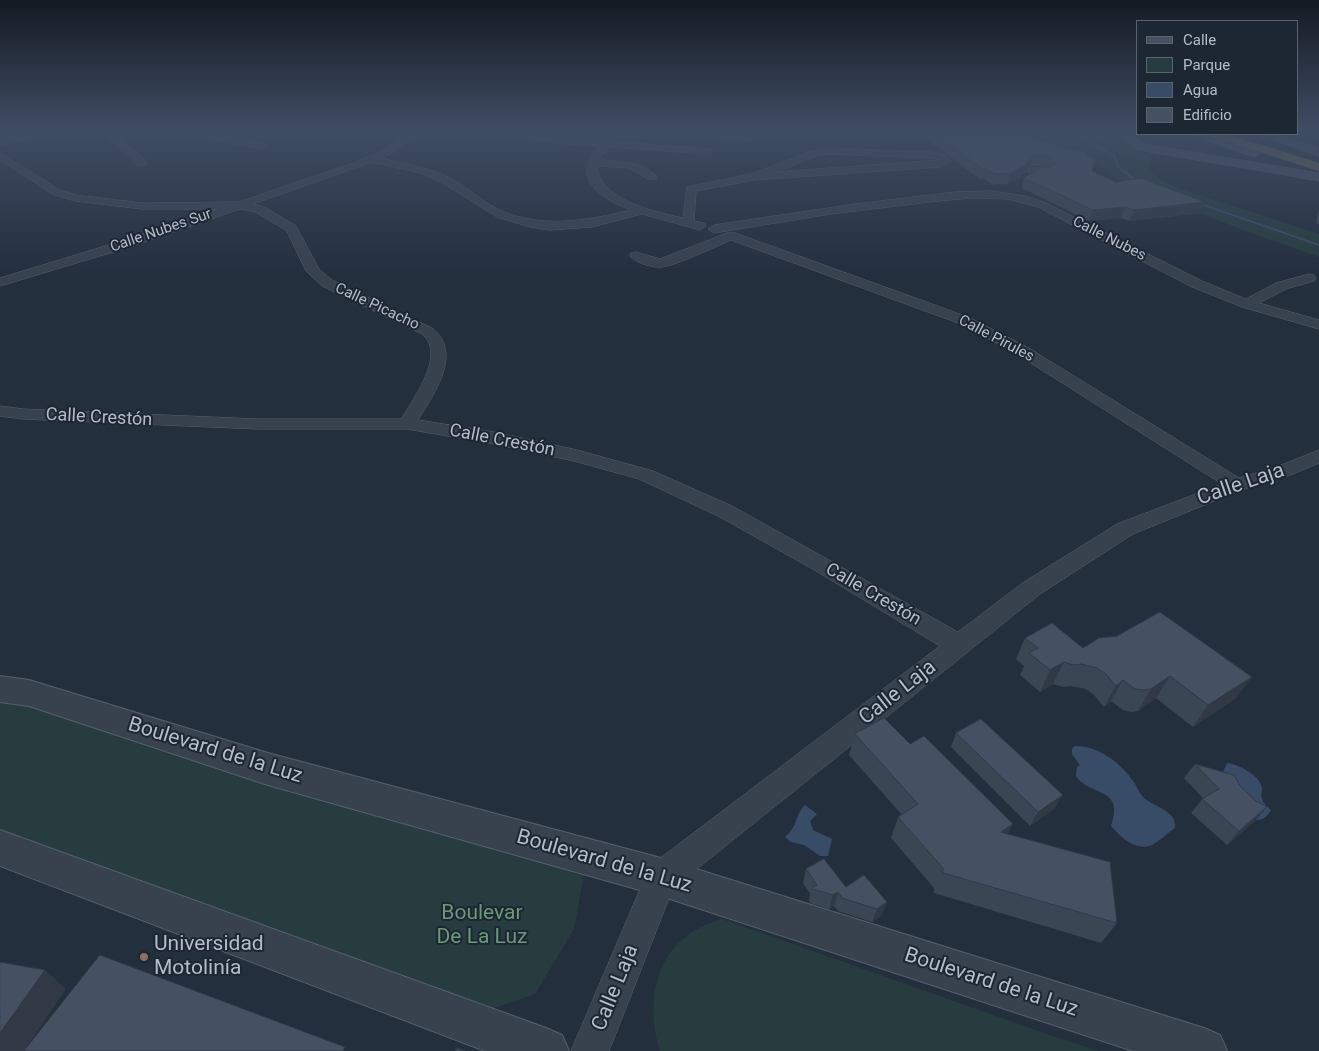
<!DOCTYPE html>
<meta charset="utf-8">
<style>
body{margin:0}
#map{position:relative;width:1319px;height:1051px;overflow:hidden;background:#242f3e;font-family:Roboto,sans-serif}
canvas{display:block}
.legend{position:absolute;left:1136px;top:20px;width:162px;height:115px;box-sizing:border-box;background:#1d2633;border:1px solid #59626f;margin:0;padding:6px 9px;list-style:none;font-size:15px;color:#b4bcc9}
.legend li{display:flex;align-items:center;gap:10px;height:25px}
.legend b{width:25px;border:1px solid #59626f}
</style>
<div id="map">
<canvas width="1319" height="1051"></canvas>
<ul class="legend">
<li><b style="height:6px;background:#465061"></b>Calle</li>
<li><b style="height:14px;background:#263c3f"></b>Parque</li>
<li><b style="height:14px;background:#394c67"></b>Agua</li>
<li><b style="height:14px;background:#455162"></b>Edificio</li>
</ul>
</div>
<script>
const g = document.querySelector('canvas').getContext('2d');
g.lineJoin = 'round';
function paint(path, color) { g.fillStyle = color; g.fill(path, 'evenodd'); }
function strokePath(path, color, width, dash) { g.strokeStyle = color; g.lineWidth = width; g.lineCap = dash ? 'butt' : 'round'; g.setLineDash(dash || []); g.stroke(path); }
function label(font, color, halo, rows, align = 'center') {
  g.font = font + ' Roboto,sans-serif'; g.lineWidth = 4; g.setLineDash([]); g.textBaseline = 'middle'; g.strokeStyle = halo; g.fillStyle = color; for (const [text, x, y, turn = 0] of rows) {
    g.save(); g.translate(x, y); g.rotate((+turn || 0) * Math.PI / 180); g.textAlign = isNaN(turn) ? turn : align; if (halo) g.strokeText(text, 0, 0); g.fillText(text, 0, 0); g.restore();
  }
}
paint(new Path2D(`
 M782,129H1054C1068,134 1082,141 1095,142L1111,129H1123L1118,135L1120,139L1149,156L1151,162L1148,167C1152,177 1165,181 1175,187L1319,234V257L1246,231L1122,183L1086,158L934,140L820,135Z
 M0,697L18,700L278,782L584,875L574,929L535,994L488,1010L0,832Z
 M722,919L1047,1034L1099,1051H660C648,1013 651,965 684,938C695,928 708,924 722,919Z`), '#263c3f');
paint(new Path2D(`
 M1054,129H1111L1096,141L1084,140Z
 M1075,746C1098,746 1120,762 1133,781C1137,786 1139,793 1143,797C1153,807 1177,810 1175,828C1167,833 1160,841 1152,845C1135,852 1121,837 1111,826C1125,786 1090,797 1076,776L1077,767L1080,765L1072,754V749Z
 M1227,763C1239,764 1269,780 1261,795L1263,802L1271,810C1266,819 1262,820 1252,820L1217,786Z
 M805,805L817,814L810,821L813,830L832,839L828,856H820L804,845L791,842L785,837C798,827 795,814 805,805Z`), '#394c67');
paint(new Path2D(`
 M1089,141H1091L1115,155L1119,166L1133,177L1142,181V183L1131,179L1117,167L1113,157L1089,143Z
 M1195,201L1319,244V246L1195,203Z`), '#394c67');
const service = new Path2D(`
 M1030,168H1043L1052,173C1045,178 1036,176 1028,172ZM1042,170L1046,173L1033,171V170Z`);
const minor = new Path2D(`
 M52,129H71L0,145V139Z
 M101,129H111L146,161V165H138Z
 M166,129H186L262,143L267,146L262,149Z
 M420,129H434L413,137L389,155L381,158C404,164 427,167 448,177C468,187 485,205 507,213C548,228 589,220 631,210C601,199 569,178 599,146C574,144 525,144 505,129H519L554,137L712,149V153L709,154L609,147L598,160C618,161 642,160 657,177L656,179H648L629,168L597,166C598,200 656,212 683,218L687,187L751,174L812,151L828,148L931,152L946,155L952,161L941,167L754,180L696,191L694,221L704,223L706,226L700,230L642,214L592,227L550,230L530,227L497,217L441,182L420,173L372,162L253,204L264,207L296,226L319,269L332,280L432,328C464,353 433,395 418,420L494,432L577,450L653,471L732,506L958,632L1024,582L1117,524L1222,484L1015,353L958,323L731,240C714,247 678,265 662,267C652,268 636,263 630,256L631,253L636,252L660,259L727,233H735L968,317L1027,347L1239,478L1279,466L1319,450V463L1293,474L1244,489L1133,534L1040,594L673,888L609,1051H571L650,866L940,646L811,568L718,516L639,479L574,461L494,444L407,429H257L23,419L0,416V406L23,409L257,419H401C413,399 447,354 422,334L322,286L306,271L287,231L256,212L240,209L133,246L0,286V278L125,240L218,209H142L75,201L52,194L0,160V153L60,190L76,195L142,203L239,202L353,163L383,151L407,133ZM828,154L931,158L941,160L775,172L817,156Z
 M991,191L1025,196L1046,203L1202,281L1246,299L1276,283L1309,274L1314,275L1316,278L1314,281L1286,289L1259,303L1319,320V329L1242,307L1192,287L1038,207L1008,199L973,198L938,201L831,214L714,233L708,229L714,225L855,204L955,192Z`);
const tertiary = new Path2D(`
 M0,676L29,680L268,753L661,858L1204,1028L1220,1035L1227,1051H1133L661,896L268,785L29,706L0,702Z
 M0,830L546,1028L562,1035L569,1051H485L0,866Z`);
const secondary = new Path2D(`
 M1129,129H1138V134L1134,137L1146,144L1319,173V181L1138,150L1123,139L1122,135Z
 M1191,134H1208L1259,150L1261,153L1255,157L1251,156L1193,136Z
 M1259,134H1276L1319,148V156L1261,136Z`);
const motorway = new Path2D(`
 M1209,134H1226L1319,163V171L1211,136Z`);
strokePath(service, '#565f6c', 1);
strokePath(minor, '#565f6c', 1);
strokePath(tertiary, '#565f6c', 2);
strokePath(secondary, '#565f6c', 1);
strokePath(motorway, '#434c59', 1);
paint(service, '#38414e');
paint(minor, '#38414e');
paint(tertiary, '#38414e');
paint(secondary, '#465061');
paint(motorway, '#746855');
paint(new Path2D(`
 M649,129H770L752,142L719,138V135L681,131L675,136Z
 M917,129H956L1086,156L1092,171L1116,182L1201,213L1130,221L1121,218L1089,221L1022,188L1024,178L1045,167L1044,166H1030L1026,173L1008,184L992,185L985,179H980L916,131Z
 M1319,210V224L1316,223L1318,212Z
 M1025,638L1083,648L1236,698L1193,727L1156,698L1138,711L1131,712L1123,710L1111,701L1104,707L1094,695L1086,689L1070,686L1063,687L1053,684L1040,692L1020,675L1024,666L1016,659Z
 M956,733L1054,809L1030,826L951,747Z
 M855,734L910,744L1008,834L1117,923L1101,943L934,893V888L891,838L898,817L902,815L849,755Z
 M1195,764L1255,821L1227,845L1191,813L1203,798L1184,778Z
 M806,869L846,887L887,902L882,915L872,922L838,911L834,906L829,909L810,903L809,901L810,894L803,883Z`), '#3b4654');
paint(new Path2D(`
 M675,129H681V131L675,136Z
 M760,129H770L752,142V134Z
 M1033,156L1030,166L1026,173L1008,184L1010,174Z
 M1205,202L1201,213L1130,221L1134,210Z
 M1125,207L1121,218L1089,221L1093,210Z
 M1064,662L1053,684L1040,692L1050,670Z
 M1170,676L1156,698L1138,711L1151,689Z
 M1252,677L1236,698L1193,727L1208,705Z
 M1123,680L1111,701L1104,707L1116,686Z
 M1063,795L1054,809L1030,826L1038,812Z
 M1267,807L1255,821L1227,845L1239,831Z
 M1013,824L1002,845L1001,832Z
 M838,892L834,906L829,909L833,895Z
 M887,902L882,915L872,922L877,909Z
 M45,970L66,989L24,1051H0V1033Z`), '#303945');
const building = new Path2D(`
 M720,129H760L752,134L720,130Z
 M928,129H956L969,132V129L998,130V137L1019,134L1069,150L1087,152L1086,156L1096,159L1092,171L1116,182L1140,178L1205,202L1134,210L1125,207L1093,210L1024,178L1041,167H1050L1057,164L1047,156H1033L1029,162L1010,174H995L987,169H983Z
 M1160,612L1252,677L1208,705L1170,676L1151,689L1144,690L1135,689L1123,680L1116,686L1106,674L1097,668L1081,664L1073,665L1064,662L1050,670L1029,653L1038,648L1025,638L1052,623L1083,648L1099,638L1117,636Z
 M884,718L910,744L924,736L1013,824L1001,832L1110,862L1117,923L943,873V868L898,817L918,804L855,734Z
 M981,719L1063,795L1038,812L956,733Z
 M1195,764L1234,775L1241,787L1256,801L1267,807L1239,831L1202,799L1219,789Z
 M824,859L846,887L864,875L887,902L877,909L842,898L838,892L833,895L813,889L812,888L817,885L806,869Z
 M100,955L345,1047L343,1051H24Z
 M0,962L45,970L0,1033Z
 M457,1048L465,1051H456Z`);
paint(building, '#455162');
strokePath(building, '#303945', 1);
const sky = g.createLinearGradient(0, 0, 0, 276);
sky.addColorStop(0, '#141a22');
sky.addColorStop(0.47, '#3f4d63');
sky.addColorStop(1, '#3f4d6300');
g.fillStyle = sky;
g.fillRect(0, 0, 1319, 276);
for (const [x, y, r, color] of [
 [144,957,5,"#8d6e63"]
]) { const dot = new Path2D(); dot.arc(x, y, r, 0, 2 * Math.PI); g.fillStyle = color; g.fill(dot); strokePath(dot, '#1d2633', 2); }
label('15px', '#b4bcc9', '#1d2633', [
 ["Calle Nubes Sur",161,231,-19],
 ["Calle Nubes",1109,239,27],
 ["Calle Picacho",377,307,25],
 ["Calle Pirules",996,339,28]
]);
label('18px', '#b4bcc9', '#1d2633', [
 ["Calle Crestón",99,418,3],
 ["Calle Crestón",502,441,11],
 ["Calle Crestón",873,595,30]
]);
label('21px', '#b4bcc9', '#1d2633', [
 ["Calle Laja",1241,485,-19],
 ["Calle Laja",898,693,-38],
 ["Boulevard de la Luz",215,751,17],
 ["Boulevard de la Luz",604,862,16],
 ["Boulevard de la Luz",991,983,18],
 ["Calle Laja",616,988,-68]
]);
label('21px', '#6b9a76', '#1d2633', [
 ["Boulevar",482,914],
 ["De La Luz",482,938]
]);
label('21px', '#b4bcc9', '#1d2633', [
 ["Universidad",154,945],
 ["Motolinía",154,969]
], 'left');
</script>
